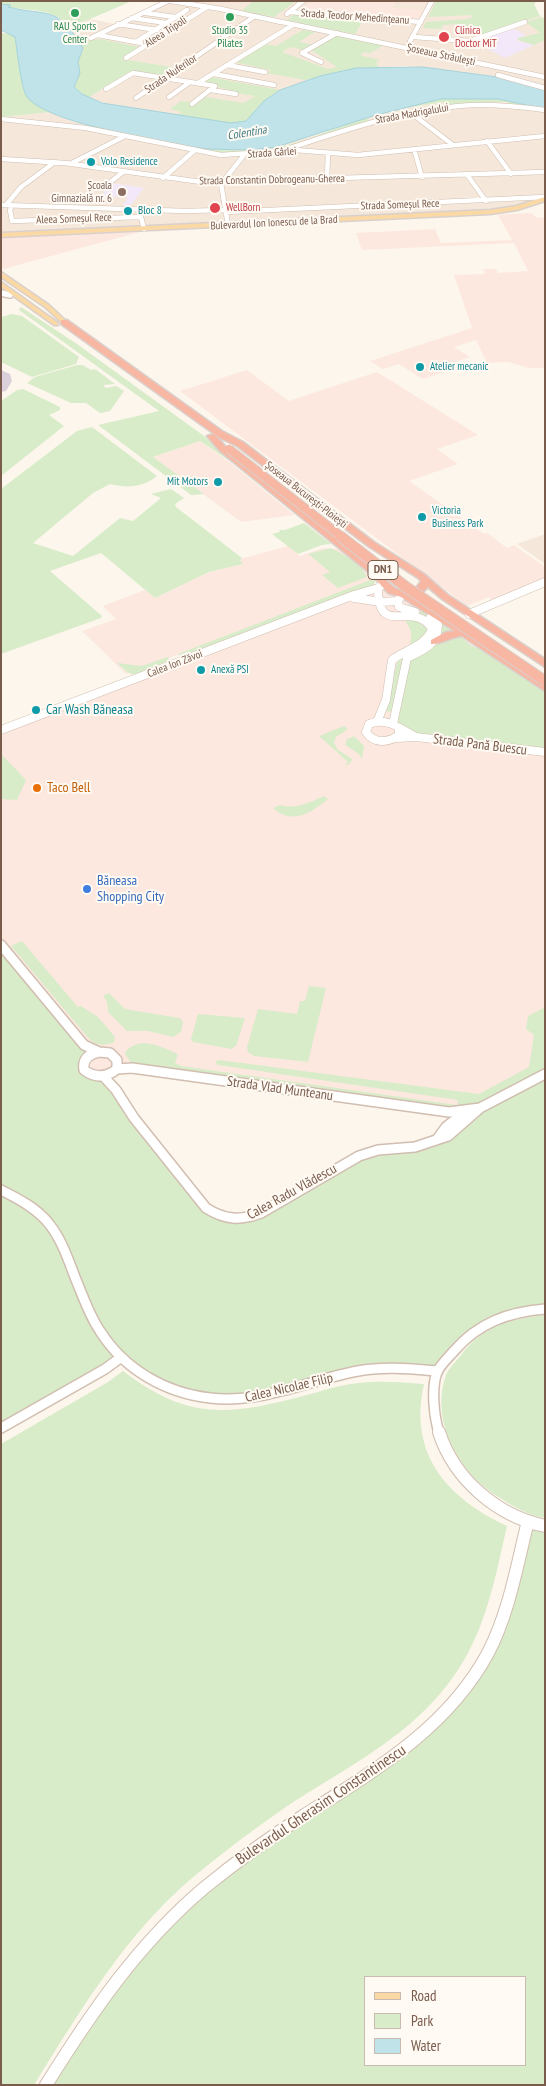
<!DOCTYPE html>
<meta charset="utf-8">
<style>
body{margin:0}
#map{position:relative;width:546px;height:2086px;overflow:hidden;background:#fdf6ec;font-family:"PT Sans Narrow",sans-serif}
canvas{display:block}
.frame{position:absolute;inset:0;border:2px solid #7a5c4d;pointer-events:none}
.legend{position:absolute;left:364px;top:1976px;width:162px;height:90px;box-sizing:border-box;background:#fffaf3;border:1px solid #cabbb1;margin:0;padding:6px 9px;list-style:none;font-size:15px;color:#7a5c4d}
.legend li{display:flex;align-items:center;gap:10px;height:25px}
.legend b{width:25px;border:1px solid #cabbb1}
</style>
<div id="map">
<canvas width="546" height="2086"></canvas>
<div class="frame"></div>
<ul class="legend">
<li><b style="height:6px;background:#fbd9a5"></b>Road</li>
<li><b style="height:14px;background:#d8ecc9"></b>Park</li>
<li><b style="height:14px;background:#bfe3e8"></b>Water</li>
</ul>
</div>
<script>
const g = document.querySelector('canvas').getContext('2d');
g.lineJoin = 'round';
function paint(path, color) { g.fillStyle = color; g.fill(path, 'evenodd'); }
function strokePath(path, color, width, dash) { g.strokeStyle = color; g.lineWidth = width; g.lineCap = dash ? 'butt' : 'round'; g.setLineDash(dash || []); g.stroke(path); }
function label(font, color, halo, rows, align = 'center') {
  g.font = font + ' "PT Sans Narrow",sans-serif'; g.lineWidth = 4; g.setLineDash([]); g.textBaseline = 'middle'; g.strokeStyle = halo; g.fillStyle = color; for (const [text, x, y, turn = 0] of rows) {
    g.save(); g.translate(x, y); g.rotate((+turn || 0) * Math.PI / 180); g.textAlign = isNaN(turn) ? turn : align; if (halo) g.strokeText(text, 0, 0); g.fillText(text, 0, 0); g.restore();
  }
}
paint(new Path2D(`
 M164,1H436L429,15L483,11L539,15L545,19V89L508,78L404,66L320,76L199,120L111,105L88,98L69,28L90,19L115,24Z
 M441,99H498L545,109V199L507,211L1,235V117L51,112L72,121L208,149L308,138L376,115Z
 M545,534V564L517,544Z`), '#f5e8da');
paint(new Path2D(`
 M314,1H396L392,8L423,10L418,21L300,12Z
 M531,213L536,217L545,218V368H529L508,362L487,363L476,340L454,347L470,357L444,366L450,370L423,379L399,364L383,369L370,361L472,328L454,275L485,274L483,269H496L498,273L528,271L514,243L362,250L356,233L435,229L441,243L512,240L498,215Z
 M144,231L3,269L1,268V238Z
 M247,370L289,401L377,372L478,435L437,449L458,464L409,481L484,534L487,533L507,548L514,545L545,567V585L496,603L489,597L467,606L180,391Z
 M200,441L232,464L294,515L241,522L153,457Z
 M288,546L300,556L323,548L339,549L378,580L126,674L82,631L116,619L103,606L145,590L155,598L209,572L242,564L240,559Z
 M384,582L395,592L545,688V1074L466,1111L118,1066L93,1076L1,945V730Z`), '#fde8e0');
paint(new Path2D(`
 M510,27L526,35L516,40L534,45L505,58L472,41Z
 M112,183L144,188L129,207H122L128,197L101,196Z`), '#f3e8fa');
paint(new Path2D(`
 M1,1H132L69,28C57,7 27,11 7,7L10,5L1,4Z
 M254,1H296L274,17L241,11Z
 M436,1H538L534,4L540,16L484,35L454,33L459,24L443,25L441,29L423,28L426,22L469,19L473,16L472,15L428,17Z
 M293,15L364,19L355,34L288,21L287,20Z
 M542,17L545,19V40L534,45L518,40V38L540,33L526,22Z
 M303,30L315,32L299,42L314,45L304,50L290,47L282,52L328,69L337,67L311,50L334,36L384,45L370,53L365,52L360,55L379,60L376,63L379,67L356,68L305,80L267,73L271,70L234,62L264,44L276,46Z
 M1,33L10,34L15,37L23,89C29,101 39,106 51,112L1,117Z
 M100,39L139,47L122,59L177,68L164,77L129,72L88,98L74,87L80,73L78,62C82,53 85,50 80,42Z
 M210,77L280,90C266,97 260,109 249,119C236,130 192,118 176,116L182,112L170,109L181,101L192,102L190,104L195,105L206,97L243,103L256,96L228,92L230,90L201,83Z
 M441,99H498L531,106L509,105V102H485L487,105L453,107L445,102L403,108Z
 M365,118L370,120L277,151L223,154L93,128L97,126C156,139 217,158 278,147C307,142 336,127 365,118Z
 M21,307L77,344L204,436L234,464L200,441L153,457L204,494L191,495L98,425L159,411L19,310Z
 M12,314L22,316L79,357L76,364L32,377L1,362V317Z
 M77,365H83L91,370L95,369L115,384L103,385L106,388L116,386L124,391L110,411L100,413L86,403H71L27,383L35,377Z
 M23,389L60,407V410L49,415L64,426L1,476V401L17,390Z
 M92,427L157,476C141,488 128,488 110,484L93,493L33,543L73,556L120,518L133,521L161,498L151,494L171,489L184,498L175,504L176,507L242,558L240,560L243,564L209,572L155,598L101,553L50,571L102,616L101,618L1,654V489L77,431Z
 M304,523L331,544L322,545L298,554L272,534L280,532L279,530H285Z
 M331,548C342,554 361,562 367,577L338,588L322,575L330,572L308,554Z
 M373,579L375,581L374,586L195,652L181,657L178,654Z
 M423,611C446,613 455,634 472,646C478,649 484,648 490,651C509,660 527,676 545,688V752L416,737L399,729L394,713L411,639V631L406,622C409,614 415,612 423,611Z
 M400,651L404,654L391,712L385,711Z
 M167,657L171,660L134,675L127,672L117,663L142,666Z
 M344,726L348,729L336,737L334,743L338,750L352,759L351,762L348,765L345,764L348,762L319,736Z
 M354,736L364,746L362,759L359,754L345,745L347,739Z
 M1,754L26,780L17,800L1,799Z
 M324,796L328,799C312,812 293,826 273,808L280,805C295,810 311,802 324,796Z
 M22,941L78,1007L81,1006L98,1017L115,1037L114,1042C107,1046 97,1046 90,1040L11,946Z
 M1,945L92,1054L83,1065L116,1090L206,1208L247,1219L359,1156L415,1147L467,1121L545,1074V1309L477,1328L438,1371L395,1368L245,1399L182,1392L120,1358L1,1428Z
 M309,986L326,988L308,1062L254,1056L248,1052L247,1047L258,1009L297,1014L300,1001H305Z
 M109,993L125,1009L180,1018L183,1022L181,1032L173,1037L148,1031H127L108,1012L107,1002L103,996Z
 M545,1007V1070L481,1105L457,1109L133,1065L126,1056L125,1052C140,1035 161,1047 178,1054L175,1063L181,1066L457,1105L458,1100L218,1065L215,1062L219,1060L479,1094L529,1067L534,1035L526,1029L528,1016Z
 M198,1014L245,1018L236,1046L231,1049L193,1042L191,1039Z
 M545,1315V1518C528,1515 514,1507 500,1498C461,1475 429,1422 446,1375C449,1368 457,1360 462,1354C471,1341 485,1330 500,1324C515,1319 529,1317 545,1315Z
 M123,1371C187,1420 228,1416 303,1396C319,1392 335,1386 351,1384C376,1380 399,1382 424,1384C408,1454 447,1498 507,1526C497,1569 489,1614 468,1653C425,1732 353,1762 283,1809C251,1831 221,1854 192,1878C125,1935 80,2011 34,2085H1V1444L108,1382Z
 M528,1521L545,1526V2085H46L80,2030L192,1899L425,1734L487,1655ZM365,1977H525V2065H365Z`), '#d8ecc9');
const water = new Path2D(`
 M1,4L11,5L8,7C50,17 56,4 83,48L78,62L80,73L74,87L82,94L102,103L231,123L246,121L264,101L280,90L320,76L356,68L423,67L512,79L545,89V109L498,99H441L376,115L276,147L251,150L208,149L192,147C155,139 49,124 27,97C21,89 17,49 15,37L1,30Z`);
paint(water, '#bfe3e8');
strokePath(water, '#a5d3da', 1);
paint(new Path2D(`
 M1,370L10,374L12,381L6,391L1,392Z`), '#dbcfda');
const minorFar4 = new Path2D(`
 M171,1L221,9L281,22
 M289,12L421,22
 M146,13L175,17
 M287,14L303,1
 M132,18L166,23
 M277,21L545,77
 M118,24L157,30
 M98,35L141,43
 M414,37L470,41L525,22
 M91,38L168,1
 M410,41L432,1
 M136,42L187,10
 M126,58L207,7
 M321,62L302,53L337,33
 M227,65L265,72
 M214,74L274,85
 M498,75L545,88
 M198,83L293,25
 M106,89L133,73L215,86L192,104
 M211,90L236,94
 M169,97L190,82
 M136,98L255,16
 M411,113L453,145
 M1,119L86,128L221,155L295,150L358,155L545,136
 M487,141L511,174
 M290,148C351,128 415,106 480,105C502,105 523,107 545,110
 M414,149L422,177
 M1,159L65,163L201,182L545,172
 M70,164L125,136
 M468,176L486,201
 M163,178L194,151
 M327,179L328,153
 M108,184L123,172
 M1,205L185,211L226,210
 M6,205L21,187L55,162
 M12,205L10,210L12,221L141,217L144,229
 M226,212L545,197
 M228,225L221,184L244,155`);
const minorFar3 = new Path2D(`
 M1,293L10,295`);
const minorFar2 = new Path2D(`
 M402,594L398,601L399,607L415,612
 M354,598L381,602L398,601
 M469,614L545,582
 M377,722L386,700L392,660C406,649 425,647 432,629C413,598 378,640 378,588L382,585
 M393,724L407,658C423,650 438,645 438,625L430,618
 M399,729V735C388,743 374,744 366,732L369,724C387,717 399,728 414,736
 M1,730L354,595L378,588
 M396,738L416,737L545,752`);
const minorFar1 = new Path2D(`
 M1,945L84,1045L99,1052
 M99,1052L110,1053L117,1060V1069C106,1078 95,1078 84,1070C82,1059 89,1054 99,1052Z
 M117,1069L132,1068L449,1112L480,1108L545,1074
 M104,1077L116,1090L134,1118L206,1208C225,1220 240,1221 261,1213L359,1156L378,1150L415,1147L448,1136L480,1108
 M438,1138L446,1127L466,1111
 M1,1190C19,1199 38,1209 50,1225C64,1243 70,1266 79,1287C85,1302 91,1318 100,1331C124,1369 165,1393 210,1398C262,1404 309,1380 358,1371C384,1366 412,1369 438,1371
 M1,1428L105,1369L120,1358
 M439,1433C434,1416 431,1389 437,1372C441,1364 448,1358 454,1351C478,1323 508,1312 545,1309`);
const minor = new Path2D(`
 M439,1432C454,1479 497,1516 545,1526
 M46,2085C91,2013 138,1944 204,1888C236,1862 269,1838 303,1816C374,1771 447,1729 488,1653C509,1613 517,1565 528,1521`);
const major = new Path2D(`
 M545,197V201L517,210L490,214L1,237V233L490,210L516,206Z
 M1,272L49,305L66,321V323H62L45,307L1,277Z
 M1,282L58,323V325H54L1,287Z`);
const highway = new Path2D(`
 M61,320H67L222,431L243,442L374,542L424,574L448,595L545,659V667L442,599L428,587L423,592L413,596L441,613L545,683V691L462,636C451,637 439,645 431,644V640L446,632L455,631L401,597L388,593L371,574L220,451L207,436L214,434L226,447L377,570C389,583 397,597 416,588L421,581L418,578L368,546L237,446L220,438L61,324Z`);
strokePath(minorFar4, '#d1beb0', 5.5);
strokePath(minorFar3, '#d1beb0', 8);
strokePath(minorFar2, '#d1beb0', 9);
strokePath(minorFar1, '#d1beb0', 12);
strokePath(minor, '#d1beb0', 14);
strokePath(major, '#dad1cd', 3);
strokePath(highway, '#dad1cd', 3);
strokePath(minorFar4, '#fff', 4.5);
strokePath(minorFar3, '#fff', 5.5);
strokePath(minorFar2, '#fff', 8);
strokePath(minorFar1, '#fff', 9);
strokePath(minor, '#fff', 12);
paint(major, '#fbd9a5');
paint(highway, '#f7b7a3');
const highwayBridgeFar1 = new Path2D(`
 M229,449L342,537`);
const highwayBridge = new Path2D(`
 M340,536L406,587L545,681`);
strokePath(highwayBridgeFar1, '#dad1cd', 10, []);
strokePath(highwayBridge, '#dad1cd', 12, []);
strokePath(highwayBridgeFar1, '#f7b7a3', 8);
strokePath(highwayBridge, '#f7b7a3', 10);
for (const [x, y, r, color] of [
 [75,13,5,"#2e9e5b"],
 [230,17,5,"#2e9e5b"],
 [444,37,6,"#e0444e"],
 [91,162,5,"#0f9aa8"],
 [122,192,5,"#8d6e63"],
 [215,208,6,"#e0444e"],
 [128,211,5,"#0f9aa8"],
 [420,367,5,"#0f9aa8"],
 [218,482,5,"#0f9aa8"],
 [422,517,5,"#0f9aa8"],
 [201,670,5,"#0f9aa8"],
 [36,710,5,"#0f9aa8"],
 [37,788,5,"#e8710a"],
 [87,889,5,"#3f7fe0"]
]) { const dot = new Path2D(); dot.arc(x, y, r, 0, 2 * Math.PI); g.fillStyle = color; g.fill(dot); strokePath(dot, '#fffaf3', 2); }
label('11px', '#7a5c4d', '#fffaf3', [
 ["Strada Teodor Mehedințeanu",355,17,4],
 ["Aleea Tripoli",166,32,-33],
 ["Șoseaua Străulești",441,55,12],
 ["Strada Nuferilor",171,74,-34],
 ["Strada Madrigalului",412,114,-10],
 ["Strada Gârlei",272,153,-4],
 ["Strada Constantin Dobrogeanu-Gherea",272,180,-1],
 ["Strada Someșul Rece",400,205,-2],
 ["Aleea Someșul Rece",74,219,-2],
 ["Bulevardul Ion Ionescu de la Brad",274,223,-3],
 ["Șoseaua București-Ploiești",306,495,38],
 ["Calea Ion Zăvoi",175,664,-21]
]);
label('11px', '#27864d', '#fffaf3', [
 ["RAU Sports",75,27],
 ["Center",75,40],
 ["Studio 35",230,31],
 ["Pilates",230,44]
]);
label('11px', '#be3a42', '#fffaf3', [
 ["Clinica",455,31],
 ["Doctor MiT",455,44],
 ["WellBorn",226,208]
], 'left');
label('11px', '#0d838f', '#fffaf3', [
 ["Volo Residence",101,162],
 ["Bloc 8",138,211],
 ["Atelier mecanic",430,367],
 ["Mit Motors",208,482,"right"],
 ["Victoria",432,511],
 ["Business Park",432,524],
 ["Anexă PSI",211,670]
], 'left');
label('11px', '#785e54', '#fffaf3', [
 ["Școala",112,186],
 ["Gimnazială nr. 6",112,199]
], 'right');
label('italic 12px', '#437c86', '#fffaf3', [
 ["Colentina",247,133,-9]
]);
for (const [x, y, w] of [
 [383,570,30]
]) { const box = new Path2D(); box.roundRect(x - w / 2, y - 9.5, w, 19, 4); g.fillStyle = '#fffaf3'; g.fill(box); strokePath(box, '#7a5c4d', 1); }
label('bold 12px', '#7a5c4d', null, [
 ["DN1",383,570]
]);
label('14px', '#0d838f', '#fffaf3', [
 ["Car Wash Băneasa",46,710]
], 'left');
label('14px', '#7a5c4d', '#fffaf3', [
 ["Strada Pană Buescu",480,745,7],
 ["Strada Vlad Munteanu",280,1089,8],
 ["Calea Radu Vlădescu",292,1192,-29],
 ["Calea Nicolae Filip",289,1388,-13]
]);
label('14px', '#c56008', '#fffaf3', [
 ["Taco Bell",47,788]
], 'left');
label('14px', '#366cbe', '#fffaf3', [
 ["Băneasa",97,881],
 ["Shopping City",97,897]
], 'left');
label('16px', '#7a5c4d', '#fffaf3', [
 ["Bulevardul Gherasim Constantinescu",321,1805,-34]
]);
</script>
